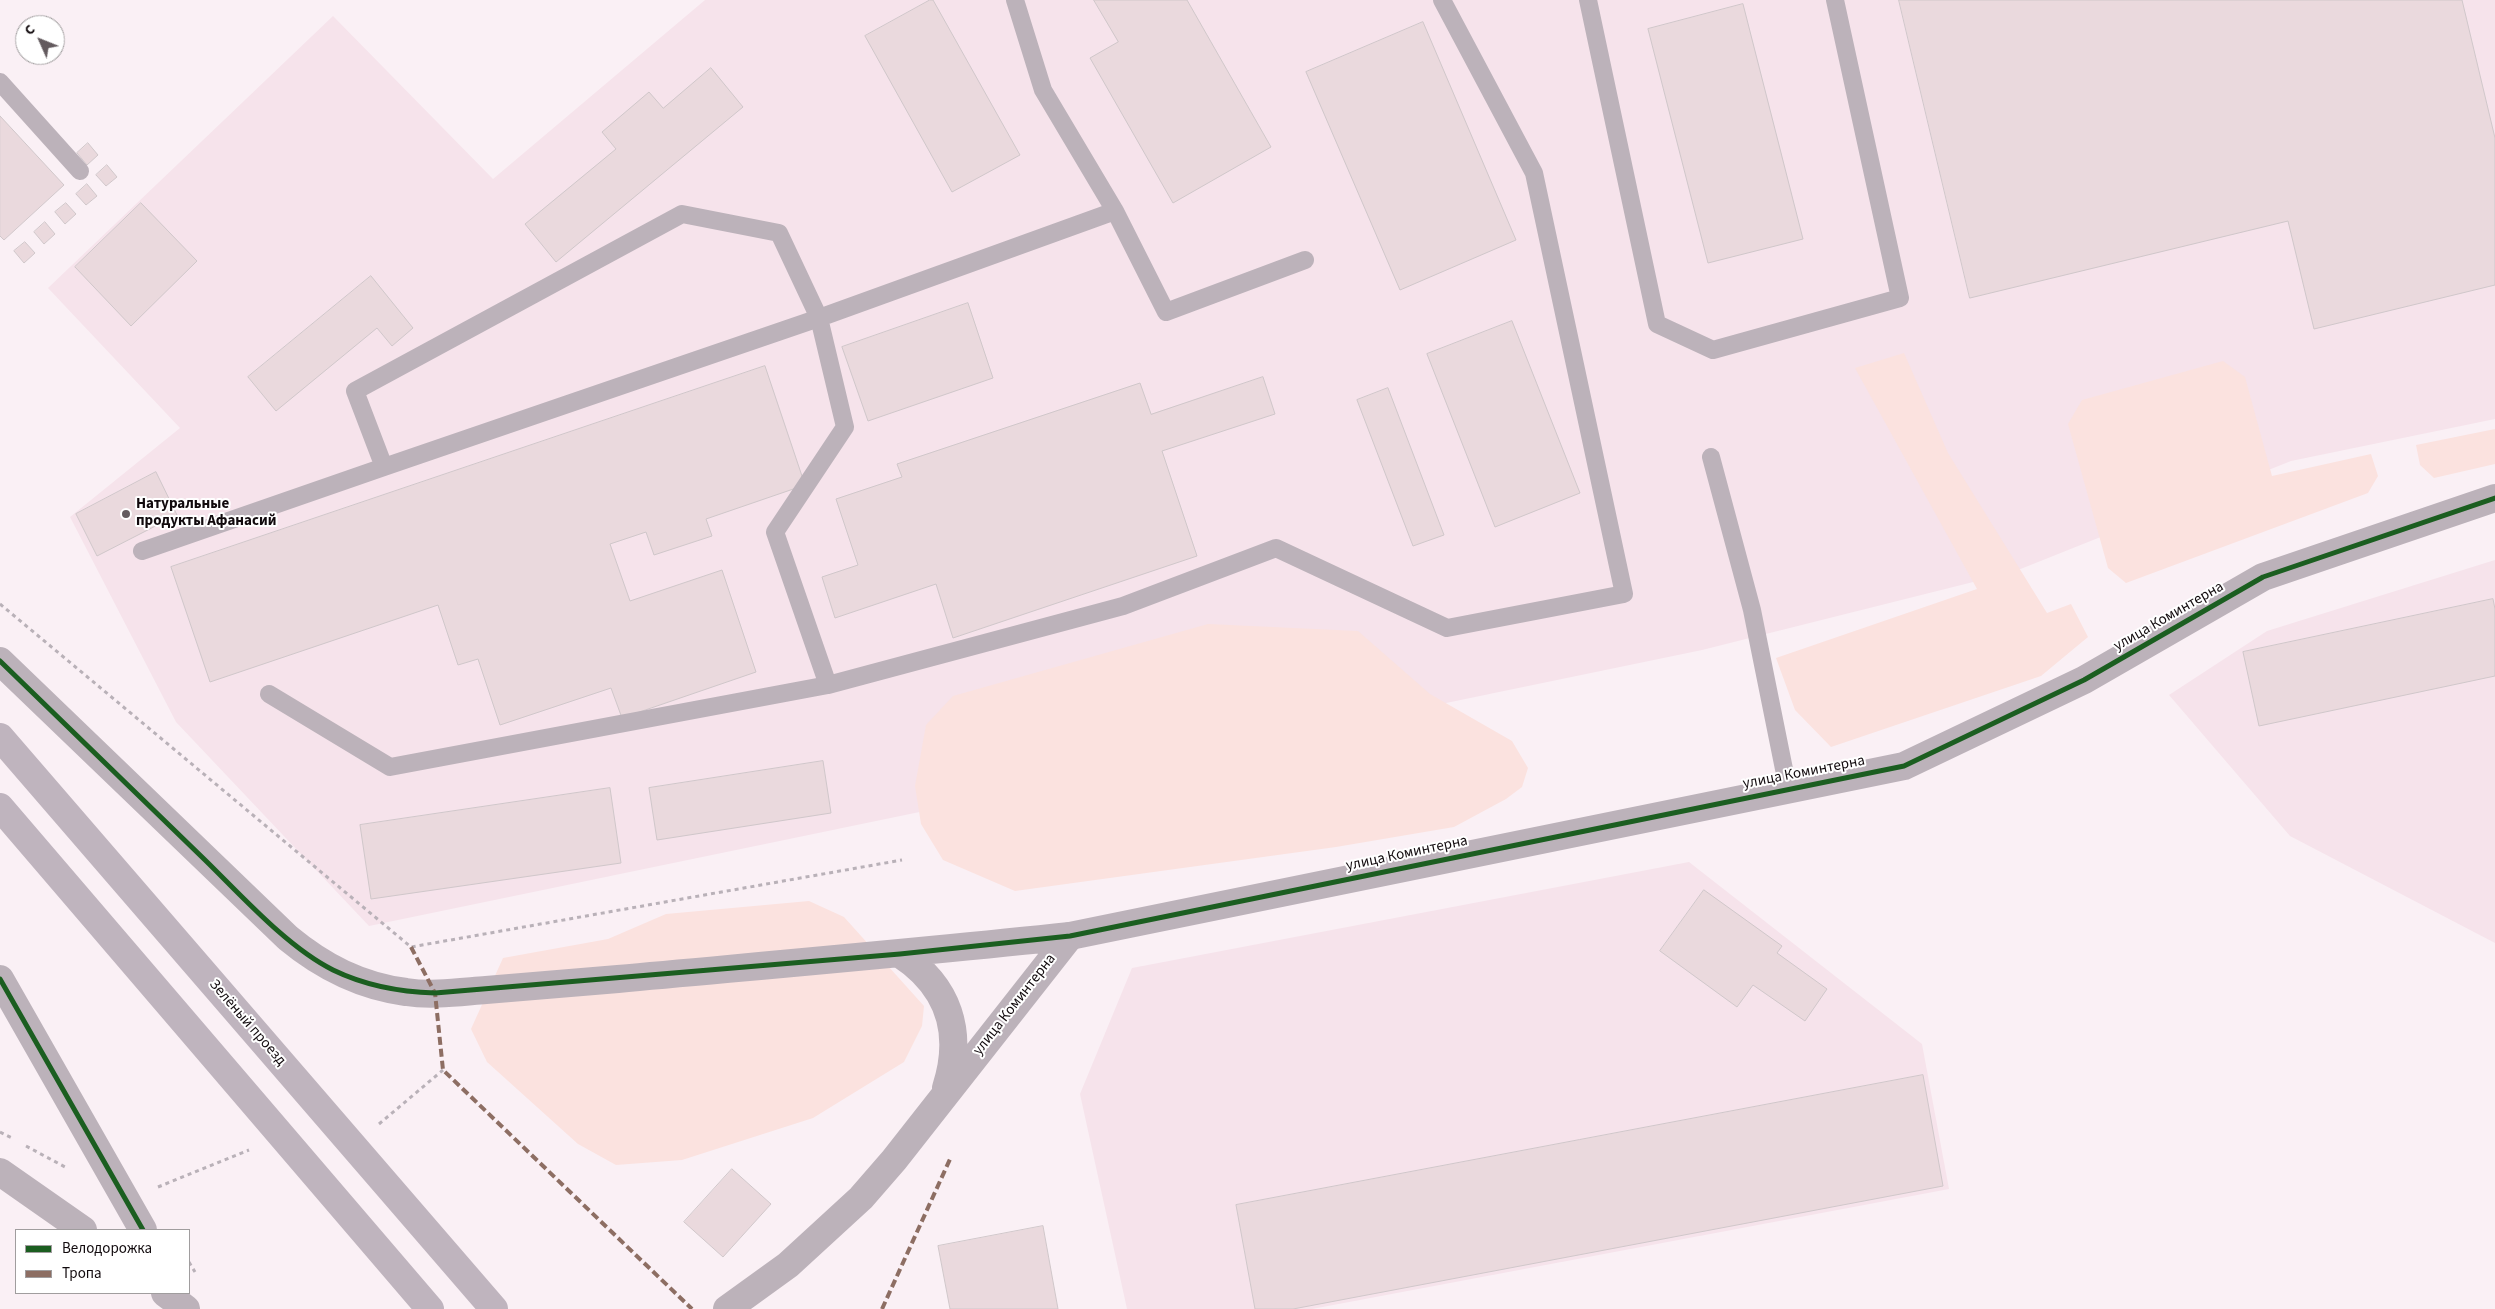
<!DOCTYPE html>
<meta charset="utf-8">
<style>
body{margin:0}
#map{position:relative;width:2495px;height:1309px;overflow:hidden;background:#faf0f5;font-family:"Source Sans 3",sans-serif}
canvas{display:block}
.legend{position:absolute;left:15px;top:1229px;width:175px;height:65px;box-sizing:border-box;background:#fff;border:1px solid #a09d9e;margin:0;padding:6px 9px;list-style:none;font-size:15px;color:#110a0d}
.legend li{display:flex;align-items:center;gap:10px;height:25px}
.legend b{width:25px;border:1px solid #a09d9e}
.north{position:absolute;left:15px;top:15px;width:50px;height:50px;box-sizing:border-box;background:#fff;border:1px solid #a09d9e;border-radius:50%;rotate:314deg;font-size:14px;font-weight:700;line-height:20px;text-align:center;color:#110a0d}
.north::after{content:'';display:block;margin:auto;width:18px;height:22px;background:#635a5e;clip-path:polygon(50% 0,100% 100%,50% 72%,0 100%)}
</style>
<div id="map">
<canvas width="2495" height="1309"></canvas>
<ul class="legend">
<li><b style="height:6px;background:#1b5e20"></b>Велодорожка</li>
<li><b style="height:6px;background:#8d6e63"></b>Тропа</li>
</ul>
<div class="north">С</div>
</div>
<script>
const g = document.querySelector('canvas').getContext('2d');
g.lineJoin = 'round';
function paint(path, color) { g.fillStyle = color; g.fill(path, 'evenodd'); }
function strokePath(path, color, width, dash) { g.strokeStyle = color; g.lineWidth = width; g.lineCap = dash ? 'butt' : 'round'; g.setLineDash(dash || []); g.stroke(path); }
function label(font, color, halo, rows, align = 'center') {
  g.font = font + ' "Source Sans 3",sans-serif'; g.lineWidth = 4; g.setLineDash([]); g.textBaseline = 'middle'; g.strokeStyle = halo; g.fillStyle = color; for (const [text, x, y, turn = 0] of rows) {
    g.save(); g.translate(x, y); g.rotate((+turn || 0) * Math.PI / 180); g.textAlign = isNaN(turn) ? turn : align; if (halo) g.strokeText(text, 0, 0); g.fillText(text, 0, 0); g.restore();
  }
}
paint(new Path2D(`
 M705,0H2495V419L2291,461L2013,572L1702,650L369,926L176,722L70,517L180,428L48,288L333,16L493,179Z
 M2495,560V943L2290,836L2169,695L2267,631Z
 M1689,862L1922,1044L1949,1189L1312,1309H1127L1080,1094L1132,968Z`), '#f6e3eb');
paint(new Path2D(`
 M1904,353L1948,453L2047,613L2071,604L2088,637L2041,676L1831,747L1795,710L1776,658L1977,589L1855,368Z
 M2223,361L2245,377L2272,476L2371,454L2378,476L2368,493L2126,583L2108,568L2068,424L2082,400Z
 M2495,429V464L2434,478L2420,465L2416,445Z
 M1208,624L1358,631L1430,694L1512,741L1528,768L1522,787L1506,799L1454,827L1336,847L1015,891L943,860L921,824L915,786L926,725L953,696Z
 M809,901L844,917L924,1006L922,1026L904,1062L813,1118L682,1160L616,1165L578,1144L487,1062L471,1029L503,958L608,939L666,914Z`), '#fbe2df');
const building = new Path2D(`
 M930,0H933L1020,155L952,192L865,36Z
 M1094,0H1187L1271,147L1173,203L1090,58L1118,42Z
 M1899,0H2462L2495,138V285L2314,329L2288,221L1970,298Z
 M1743,4L1803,239L1708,263L1648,29Z
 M1423,22L1516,240L1400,290L1306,72Z
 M711,68L743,107L556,262L525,224L616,149L602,132L649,92L663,108Z
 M0,116L64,185L4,240L0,236Z
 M88,143L98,155L87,165L77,153Z
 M107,165L117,177L106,186L96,175Z
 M87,184L97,196L86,205L76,194Z
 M66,203L76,214L65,224L55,212Z
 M141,203L197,261L131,326L75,267Z
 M45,222L55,234L44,244L34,232Z
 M25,242L35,253L24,263L14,251Z
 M371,276L413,328L392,346L377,328L276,411L248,377Z
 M968,303L993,378L868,421L842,347Z
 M1512,321L1580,493L1495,527L1427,354Z
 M765,366L805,485L706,519L712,536L654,555L646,532L610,544L630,601L722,570L756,672L622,718L611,688L500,725L478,659L458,665L438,605L210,682L171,567Z
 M1263,377L1275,414L1162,451L1197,556L953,638L936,584L835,618L822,577L858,565L836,499L902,477L897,464L1140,383L1151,414Z
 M1388,388L1444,535L1413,546L1357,400Z
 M156,472L177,515L97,556L76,514Z
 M2493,599L2495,609V676L2259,726L2243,652Z
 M823,761L831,813L657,840L649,788Z
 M610,788L621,863L371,899L360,825Z
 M1704,890L1782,946L1777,953L1827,989L1805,1021L1753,985L1737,1007L1660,951Z
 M1923,1075L1943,1186L1293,1309H1255L1236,1205Z
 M732,1169L771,1204L723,1257L684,1222Z
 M1043,1226L1058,1309H950L938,1246Z`);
paint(building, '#ead9dd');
strokePath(building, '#d0c7ca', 1);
strokePath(new Path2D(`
 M0,604L411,947L902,860
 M379,1124L443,1070
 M0,1132L14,1139
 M26,1146L67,1168
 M158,1187L249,1150
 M189,1262L195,1272`), '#b9b1b8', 3, [4, 4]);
strokePath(new Path2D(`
 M1015,0L1043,90L1115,211L1166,312L1305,260
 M1588,0L1657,324L1713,350L1900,298L1835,0
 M0,82L80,171
 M1711,457L1752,610L1788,789
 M142,551L384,467L355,391L682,214L779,233L819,318L1115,211
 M828,685L1123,606L1276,548L1447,628L1624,594L1534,173L1442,0
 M269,694L390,767L828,685L775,532L845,427L819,318L384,467`), '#bcb2ba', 18);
strokePath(new Path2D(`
 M1070,936L1904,766L2084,680L2263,577L2495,498`), '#bcb2ba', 28);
strokePath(new Path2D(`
 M0,661L288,938C323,967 360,986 406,992C432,996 460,992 486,990C530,986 574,983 618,979C769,965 920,952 1070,936
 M900,954C949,986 964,1032 946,1088
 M0,979L143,1230
 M0,1172L83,1230
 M165,1293L186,1309
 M727,1309L788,1265L861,1198L894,1160L1070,936`), '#bcb2ba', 28);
strokePath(new Path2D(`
 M0,737L494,1309
 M0,807L430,1309`), '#bfb4be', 28);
strokePath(new Path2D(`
 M411,947L435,993L443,1070L692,1309
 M882,1309L951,1157`), '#8d6e63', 4, [8, 4]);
strokePath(new Path2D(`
 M0,661C68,727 136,793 204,859C241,895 287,947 333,970C366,986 399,992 435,993L900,954L1070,936L1904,766L2084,680L2263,577L2495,498
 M0,979L143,1230`), '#1b5e20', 5);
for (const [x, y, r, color] of [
 [126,514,5,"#635a5e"]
]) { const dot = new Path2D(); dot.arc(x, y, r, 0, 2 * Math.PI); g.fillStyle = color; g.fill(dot); strokePath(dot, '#fff', 2); }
label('bold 15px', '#110a0d', '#fff', [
 ["Натуральные",136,505],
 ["продукты Афанасий",136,522]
], 'left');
label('15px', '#110a0d', '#fff', [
 ["улица Коминтерна",2169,617,-30],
 ["улица Коминтерна",1804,773,-11],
 ["улица Коминтерна",1407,854,-12],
 ["улица Коминтерна",1015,1005,-52],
 ["Зелёный проезд",247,1023,49]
]);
</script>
